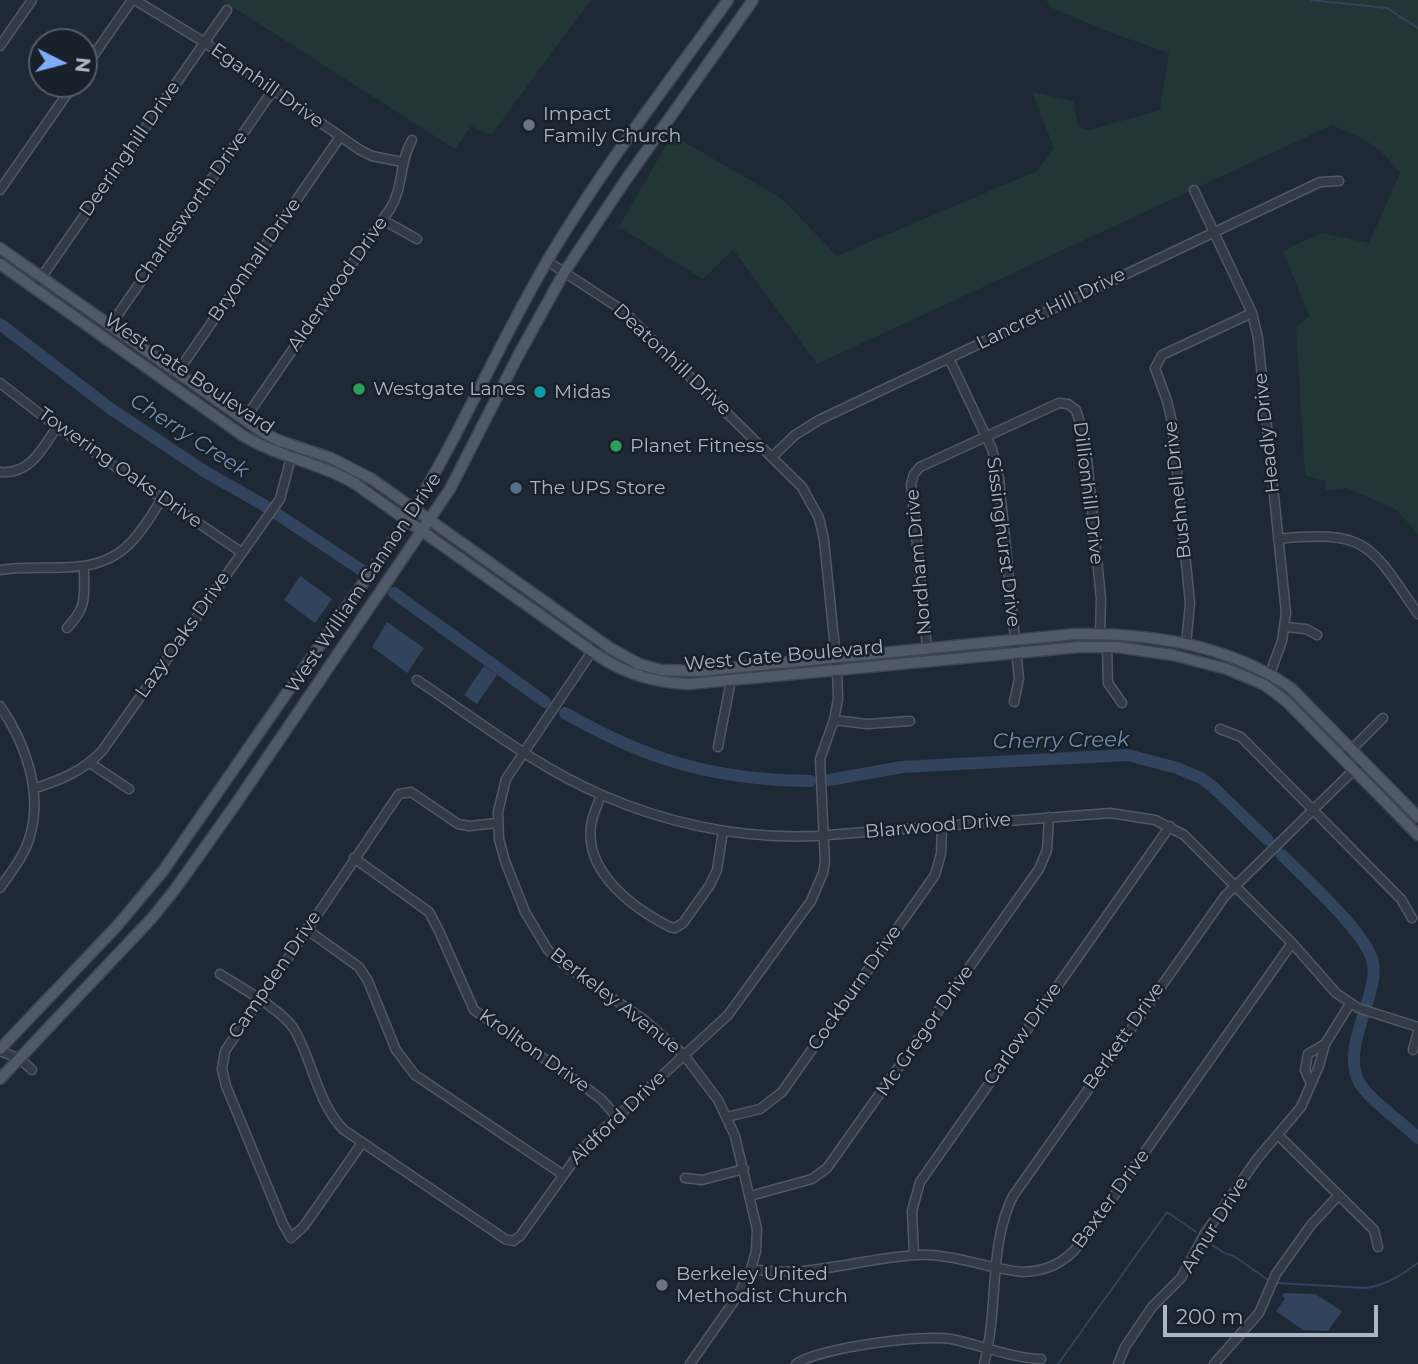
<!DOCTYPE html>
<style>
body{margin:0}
#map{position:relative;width:1418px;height:1364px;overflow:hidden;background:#1f2935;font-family:Montserrat,sans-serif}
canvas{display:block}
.north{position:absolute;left:28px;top:28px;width:70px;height:70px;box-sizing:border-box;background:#18202a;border:2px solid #535c67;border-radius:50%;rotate:96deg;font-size:19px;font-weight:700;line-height:28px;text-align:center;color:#acb5c3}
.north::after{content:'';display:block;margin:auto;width:24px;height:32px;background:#7dadf7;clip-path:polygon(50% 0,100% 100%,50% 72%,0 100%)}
.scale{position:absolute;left:1163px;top:1305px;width:215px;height:32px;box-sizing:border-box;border:4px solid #acb5c3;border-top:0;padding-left:9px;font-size:21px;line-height:24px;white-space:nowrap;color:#acb5c3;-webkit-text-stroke:5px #18202a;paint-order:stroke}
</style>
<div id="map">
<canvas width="1418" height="1364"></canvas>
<div class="north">N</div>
<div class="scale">200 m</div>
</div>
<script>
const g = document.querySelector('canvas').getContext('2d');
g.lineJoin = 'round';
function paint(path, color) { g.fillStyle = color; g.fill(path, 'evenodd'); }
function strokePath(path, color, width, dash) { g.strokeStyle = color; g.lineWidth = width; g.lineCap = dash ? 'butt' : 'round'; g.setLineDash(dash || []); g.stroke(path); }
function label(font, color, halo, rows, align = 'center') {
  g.font = font + ' Montserrat,sans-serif'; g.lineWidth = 5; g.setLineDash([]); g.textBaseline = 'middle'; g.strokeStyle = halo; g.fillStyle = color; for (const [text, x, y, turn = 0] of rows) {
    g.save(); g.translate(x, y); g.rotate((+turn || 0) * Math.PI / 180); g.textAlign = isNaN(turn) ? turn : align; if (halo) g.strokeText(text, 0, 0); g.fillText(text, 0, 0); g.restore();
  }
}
paint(new Path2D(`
 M222,0H591L491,135L471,126L455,149Z
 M1046,0H1418V534L1397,510L1347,488L1326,490L1325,481L1305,475L1296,327L1309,316L1283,251L1321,233L1369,243L1400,173C1378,144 1365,139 1332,125L817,364L733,249L703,279L619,227L672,135L781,198L837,256L1037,171L1054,148L1032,92L1073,101L1078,127L1089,130L1160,110L1169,53L1112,33L1052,8Z`), '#223637');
paint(new Path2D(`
 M300,576L332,599L315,623L284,600Z
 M387,622L424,648L407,673L372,647Z
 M484,666L497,675L477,704L464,695Z
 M1285,1293L1315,1294L1342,1311L1328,1331L1303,1330L1276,1311L1285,1299L1282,1296Z`), '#32445d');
strokePath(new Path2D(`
 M1311,0L1387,8L1418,28
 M1208,1242L1224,1253L1234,1256L1268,1280
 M1277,1283L1366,1288C1387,1285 1401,1275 1418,1263
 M1058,1364L1167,1212L1196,1232`), '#32445d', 2);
strokePath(new Path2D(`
 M0,324L111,409L204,471L262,504L363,571
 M394,593L545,702
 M565,713C646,760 715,780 810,781
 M829,780L902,767L1128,755L1177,768L1201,778L1213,787L1268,840
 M1282,855C1306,879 1359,927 1371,956C1385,988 1339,1044 1359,1082C1368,1099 1403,1123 1418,1138`), '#32445d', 12);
const minor = new Path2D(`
 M135,0L204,42L360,150L372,156L402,162
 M0,46L32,0
 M84,69L132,0
 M0,190L74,84
 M1194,190L1252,313L1258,338L1286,613L1282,641L1268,679
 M383,220L417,239
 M34,288L227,10
 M110,326L273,90
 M949,358L992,449L999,478L1019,679L1014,702
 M0,383L57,427L241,552
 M170,383L340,137
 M244,420L390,209C404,187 399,162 412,140
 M772,457L795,435L819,420L1320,182L1339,181
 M0,472C30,475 42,449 57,427
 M1278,539C1368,530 1370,544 1418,614
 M0,570C47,562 98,581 134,539C145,527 153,512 162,499
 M1285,627L1306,629L1317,635
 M67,628C88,606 84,596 84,567
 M599,641L506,779L498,812L499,839L505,861L525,912L548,950L568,968L643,1019L684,1055L718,1100L735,1136L757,1229L756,1251L751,1269L739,1294L690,1364
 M1186,645L1190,603L1172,422L1167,401L1155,368L1162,355L1252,313
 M1107,647L1108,683L1122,703
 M927,648L911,484L914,474L920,467L1059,403L1068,404L1076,410L1085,439L1101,599L1100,634
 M417,680C477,720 536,767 602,795C669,824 742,839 815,836L1110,813L1155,820L1184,835L1292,943L1336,993L1358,1008L1418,1027
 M0,706C25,742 43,792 30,836C25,855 11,872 0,888
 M834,720L867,724L910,721
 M1220,729L1241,737L1401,899L1412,918
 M718,747L731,680
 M1343,758L1383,718
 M90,763L129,789
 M33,789C60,780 82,772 102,751L280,499L294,446
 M601,795C598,805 592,815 591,826C585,873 633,908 670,927L675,928L683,923L710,885L717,870L723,831
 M354,858L429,912L439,931L474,1010L585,1087L601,1099L616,1116
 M306,929L359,967L368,981L396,1050L415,1075L562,1174
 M220,974C240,987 282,1010 294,1029C313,1061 317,1103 344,1130L505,1239L513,1241L520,1236L583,1148L728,1015L811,901L823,873L825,862L820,759L834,720L838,699L837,669L824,540L819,518L802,487L622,310L547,261
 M1413,1050L1418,1031
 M0,1051L20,1059L32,1070
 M1311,1084L1305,1070L1308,1054L1325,1044
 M727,1117L760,1109L782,1092L935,875L941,854L942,827
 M1278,1135L1374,1230L1378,1247
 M362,1143L304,1226L291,1238L283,1224L226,1086L222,1069L225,1051L399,794L411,792L458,824L469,826L497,823
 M685,1178L702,1180L744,1169
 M750,1196L812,1179L827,1168L1039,869L1047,850L1049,817
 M914,1255L912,1211L920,1182L1170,826
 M751,1269C809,1279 860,1258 917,1255C953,1253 988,1269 1023,1272C1048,1271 1064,1263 1080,1244L1292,943
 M796,1364C819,1348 922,1334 951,1339C981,1345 1011,1358 1041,1359
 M984,1364C999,1309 988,1246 1013,1196L1225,896L1363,761
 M1118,1364L1125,1347L1152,1307L1181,1278L1204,1235L1257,1159L1301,1107L1319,1066L1325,1044L1350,1004
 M1214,1364L1259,1313L1276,1274L1311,1225L1338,1196`);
const major = new Path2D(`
 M0,248L262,432L280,441L331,458L372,479L610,648L639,664L661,670L699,671L1075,634C1149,633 1230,645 1291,688L1418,817
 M0,264L242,435C277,457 319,462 354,483L600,657C628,675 656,683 689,684L1079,647H1116L1173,655L1227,669L1265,685L1286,701L1418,835
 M0,1049L117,926L163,871L407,520C459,437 497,347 546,263C600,171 666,86 728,0
 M0,1079L152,918L176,888L235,805L450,489L519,354L565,271L625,181L753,0`);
strokePath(minor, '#505864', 11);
strokePath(major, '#3c444f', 13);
strokePath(minor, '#323b46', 8);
strokePath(major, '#505966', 10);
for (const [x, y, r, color] of [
 [529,125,7,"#6b7280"],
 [359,389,7,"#2e9e5b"],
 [540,392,7,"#0f9aa8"],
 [616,446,7,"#2e9e5b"],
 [516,488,7,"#5c6f8a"],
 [662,1285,7,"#6b7280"]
]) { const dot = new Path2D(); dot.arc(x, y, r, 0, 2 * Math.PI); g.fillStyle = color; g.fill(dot); strokePath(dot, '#18202a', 2.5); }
label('19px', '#acb5c3', '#18202a', [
 ["Eganhill Drive",267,86,35],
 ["Deeringhill Drive",130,149,-55],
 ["Charlesworth Drive",191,208,-55],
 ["Bryonhall Drive",255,260,-55],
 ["Alderwood Drive",338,284,-55],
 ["Lancret Hill Drive",1051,309,-26],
 ["Deatonhill Drive",672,360,43],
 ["West Gate Boulevard",189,374,34],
 ["Headly Drive",1267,433,-96],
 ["Towering Oaks Drive",120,468,35],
 ["Bushnell Drive",1178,490,-96],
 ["Dillionhill Drive",1088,493,83],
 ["Sissinghurst Drive",1003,542,83],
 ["Nordham Drive",919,562,-95],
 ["West William Cannon Drive",364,583,-56],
 ["Lazy Oaks Drive",183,635,-55],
 ["West Gate Boulevard",784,656,-5],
 ["Blarwood Drive",938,826,-5],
 ["Campden Drive",275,975,-56],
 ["Cockburn Drive",855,988,-55],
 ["Berkeley Avenue",615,1001,38],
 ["Mc Gregor Drive",925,1031,-55],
 ["Carlow Drive",1023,1034,-55],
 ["Berkett Drive",1124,1036,-55],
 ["Krollton Drive",534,1051,35],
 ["Aldford Drive",618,1118,-44],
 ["Baxter Drive",1111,1199,-54],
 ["Amur Drive",1215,1225,-58]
]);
label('19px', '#acb5c3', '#18202a', [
 ["Impact",543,114],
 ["Family Church",543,136],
 ["Westgate Lanes",373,389],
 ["Midas",554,392],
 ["Planet Fitness",630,446],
 ["The UPS Store",530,488],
 ["Berkeley United",676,1274],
 ["Methodist Church",676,1296]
], 'left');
label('italic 21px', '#748cac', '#18202a', [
 ["Cherry Creek",189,436,33],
 ["Cherry Creek",1061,741,-1]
]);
</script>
